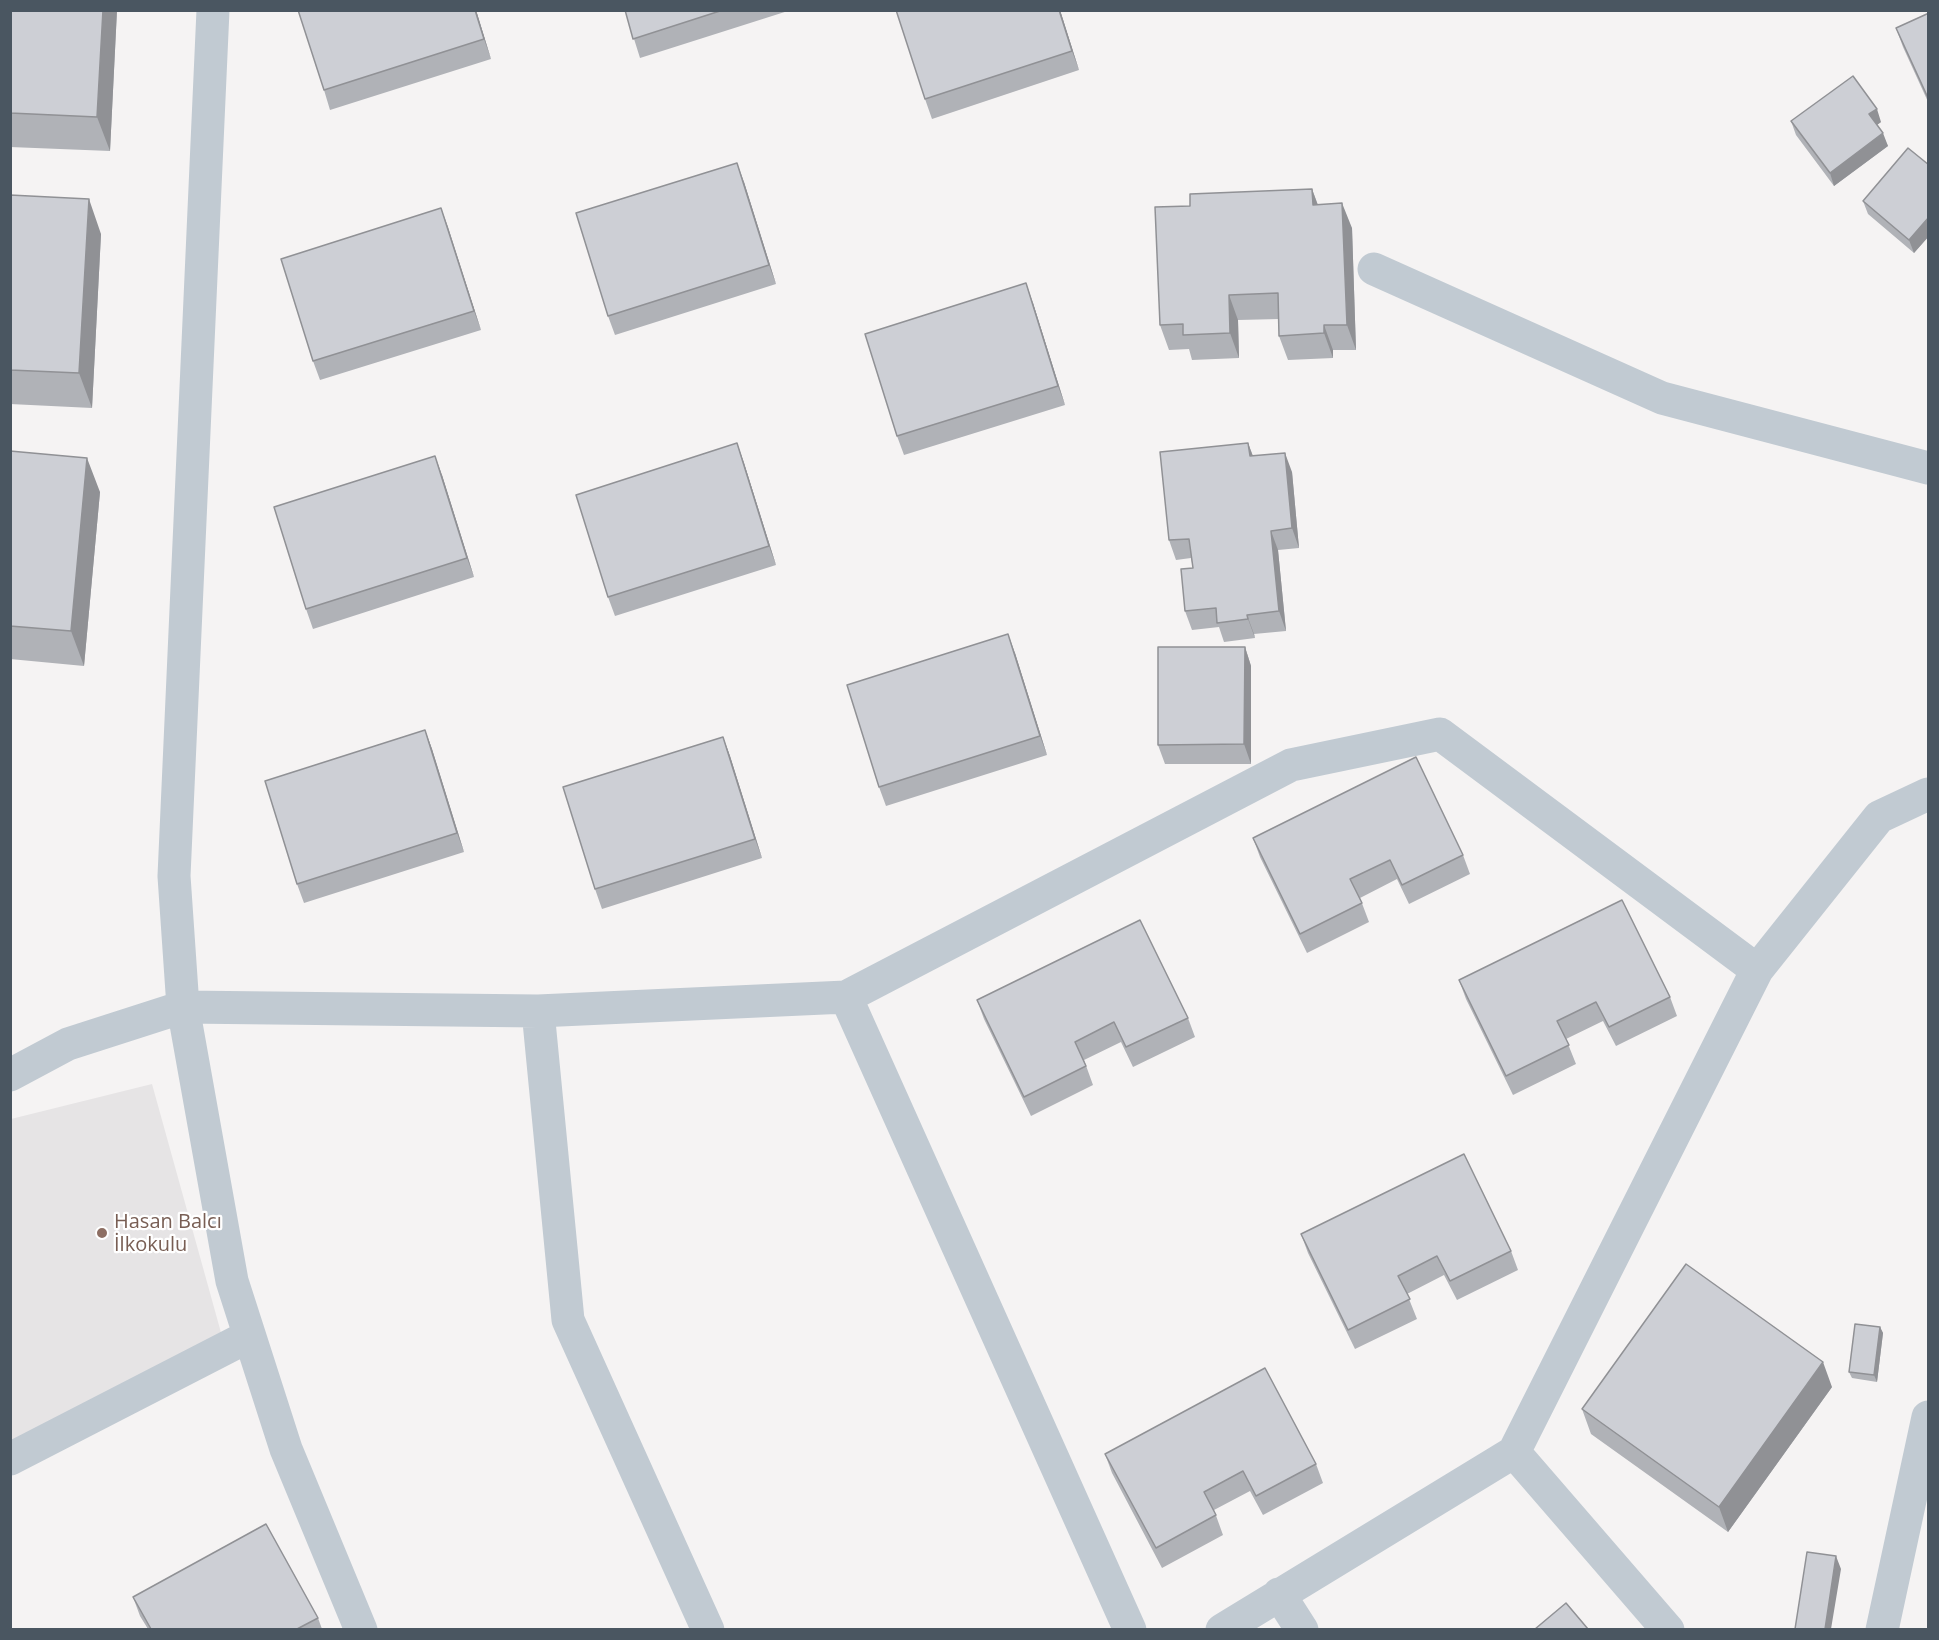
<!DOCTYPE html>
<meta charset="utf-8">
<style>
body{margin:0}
#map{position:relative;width:1939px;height:1640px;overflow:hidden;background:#f5f3f3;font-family:"Open Sans",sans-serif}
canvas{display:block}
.frame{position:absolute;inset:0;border:12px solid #4a5661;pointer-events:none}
</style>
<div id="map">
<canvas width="1939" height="1640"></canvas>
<div class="frame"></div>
</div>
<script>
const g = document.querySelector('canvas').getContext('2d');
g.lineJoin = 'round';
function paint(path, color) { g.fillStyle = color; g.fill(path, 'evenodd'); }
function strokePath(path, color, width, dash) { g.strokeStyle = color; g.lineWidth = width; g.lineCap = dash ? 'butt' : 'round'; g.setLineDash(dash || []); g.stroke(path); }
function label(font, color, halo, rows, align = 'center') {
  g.font = font + ' "Open Sans",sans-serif'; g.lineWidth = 4.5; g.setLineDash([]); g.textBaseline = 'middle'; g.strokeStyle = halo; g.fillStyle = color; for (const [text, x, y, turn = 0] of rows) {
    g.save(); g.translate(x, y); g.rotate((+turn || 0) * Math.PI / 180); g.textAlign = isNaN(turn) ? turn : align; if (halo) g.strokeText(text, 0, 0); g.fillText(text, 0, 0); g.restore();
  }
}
paint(new Path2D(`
 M152,1084L225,1347L11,1452V1119Z`), '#e6e4e5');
strokePath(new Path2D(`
 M213,10L174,876L183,1007L232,1281L286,1449L361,1630
 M1374,269L1662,398L1928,468
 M846,997L1130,1630
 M538,1011L568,1320L708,1630
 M10,1075L68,1044L183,1007L538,1011L846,997L1291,765L1440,734L1757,970
 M1514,1452L1668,1630
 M10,1459L249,1336
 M1279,1594L1302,1630
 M1222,1630L1514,1452L1757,970L1879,817L1928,794
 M1882,1630L1928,1417`), '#c1cad2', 33);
paint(new Path2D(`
 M10,10H117L110,151L10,147Z
 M476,10L491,59L330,110L324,90Z
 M625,10H791L640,58Z
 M1060,10L1079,70L932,119L925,99Z
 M1929,13V104L1903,47L1896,28Z
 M1791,121L1881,122L1877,125L1888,146L1834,186L1796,135Z
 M1929,165V236L1914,253L1868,214L1863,201Z
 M744,182L776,284L615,335L608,316Z
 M1312,189L1318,205L1352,228L1356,350H1333V358L1288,360L1279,336V319L1238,320L1239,358L1192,360L1189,349L1169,350L1160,325L1190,206Z
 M10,195L101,234L92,408L10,404Z
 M441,208L481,330L320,380L313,361Z
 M1033,303L1065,405L904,455L897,436Z
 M737,443L744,463L776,565L615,616L608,597Z
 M1248,443L1253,456L1292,472L1299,548L1278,550L1286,631L1254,634L1255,638L1224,642L1219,627L1192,630L1185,611L1193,568L1191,558L1176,560L1169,540Z
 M10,451L100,492L84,666L10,659Z
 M442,475L474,577L313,629L306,609Z
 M1245,647L1251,666V764H1165L1158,745Z
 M1015,653L1047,755L886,806L879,787Z
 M425,730L432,749L464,852L304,903L297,884Z
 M723,737L730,756L762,858L602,909L595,889Z
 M1253,838L1463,855L1470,874L1409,904L1397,879L1360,898L1369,922L1307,953L1260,857Z
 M1459,980L1670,997L1677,1016L1616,1046L1603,1021L1566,1039L1576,1064L1513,1095L1466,999Z
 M977,1000L1188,1018L1195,1037L1133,1067L1121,1042L1084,1060L1093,1085L1031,1116L984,1019Z
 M1301,1234L1511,1251L1518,1270L1457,1300L1444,1275L1407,1294L1417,1319L1355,1349L1308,1253Z
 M1880,1327L1883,1333L1877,1382L1852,1378L1849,1372Z
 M1832,1387L1728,1532L1591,1434L1582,1409Z
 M1105,1454L1316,1464L1323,1483L1263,1515L1250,1491L1214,1510L1223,1535L1162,1568L1112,1473Z
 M133,1597L318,1618L322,1629H148L140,1616Z`), '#b0b2b7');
paint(new Path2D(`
 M103,10H117L110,151L97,117Z
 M475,10H476L491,59L484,39Z
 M1059,10H1060L1079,70L1072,51Z
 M1877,109L1881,122L1874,127L1869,114Z
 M1883,133L1888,146L1834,186L1830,173Z
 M737,163L744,182L776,284L769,265Z
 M1312,189L1321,214L1313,205Z
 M89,199L101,234L92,408L79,373Z
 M1342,203L1352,228L1356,350L1347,325Z
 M441,208L448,227L481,330L474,311Z
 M1929,217V236L1914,253L1909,240Z
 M1026,283L1033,303L1065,405L1058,386Z
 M1229,295L1238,320L1239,358L1230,333Z
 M1324,325L1333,350V358L1324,333Z
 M737,443L744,463L776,565L769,546Z
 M1248,443L1255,462L1250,456Z
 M1285,453L1292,472L1299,548L1292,528Z
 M435,456L442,475L474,577L467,558Z
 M87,458L100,492L84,666L71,631Z
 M1271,531L1278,550L1286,631L1279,611Z
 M1247,615L1254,634L1255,638L1248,619Z
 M1008,634L1015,653L1047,755L1040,736Z
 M1245,647L1251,666V764L1244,744Z
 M425,730L432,749L464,852L457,833Z
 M723,737L730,756L762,858L755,839Z
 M1880,1327L1883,1333L1877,1382L1874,1375Z
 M1823,1362L1832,1387L1728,1532L1719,1507Z
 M1836,1556L1841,1569L1831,1629H1825Z`), '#909195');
const building = new Path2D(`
 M10,10H103L97,117L10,113Z
 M298,10H475L484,39L324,90Z
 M625,10H723L633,39Z
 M896,10H1059L1072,51L925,99Z
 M1929,13V100L1896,28Z
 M1853,76L1877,109L1869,114L1883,133L1830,173L1791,121Z
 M1908,148L1929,165V217L1909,240L1863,201Z
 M737,163L769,265L608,316L576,213Z
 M1312,189L1313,205L1342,203L1347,325H1324V333L1279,336L1278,293L1229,295L1230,333L1183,335V324L1160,325L1155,207L1190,206V194Z
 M10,195L89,199L79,373L10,370Z
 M441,208L474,311L313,361L281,259Z
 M1026,283L1058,386L897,436L865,334Z
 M737,443L769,546L608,597L576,495Z
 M1248,443L1250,456L1285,453L1292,528L1271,531L1279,611L1247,615L1248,619L1217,623L1216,608L1185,611L1181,569L1193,568L1189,539L1169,540L1160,452Z
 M10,451L87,458L71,631L10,626Z
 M435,456L467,558L306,609L274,507Z
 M1008,634L1040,736L879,787L847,685Z
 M1158,647H1245L1244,744L1158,745Z
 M425,730L457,833L297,884L265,781Z
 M723,737L755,839L595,889L563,787Z
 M1416,757L1463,855L1402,885L1390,860L1350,879L1362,903L1300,934L1253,838Z
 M1622,900L1670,997L1609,1027L1596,1002L1557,1021L1569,1045L1506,1076L1459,980Z
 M1140,920L1188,1018L1126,1047L1114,1022L1075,1042L1086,1066L1024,1097L977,1000Z
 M1464,1154L1511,1251L1450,1281L1437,1256L1398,1276L1410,1299L1348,1330L1301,1234Z
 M1686,1264L1823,1362L1719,1507L1582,1409Z
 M1855,1324L1880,1327L1874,1375L1849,1372Z
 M1265,1368L1316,1464L1256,1496L1243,1471L1204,1492L1216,1515L1156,1548L1105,1454Z
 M266,1524L318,1618L297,1629H151L133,1597Z
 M1807,1552L1836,1556L1825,1629H1795Z
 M1566,1603L1588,1629H1535Z`);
paint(building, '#cdcfd5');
strokePath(building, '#909195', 1.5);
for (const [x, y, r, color] of [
 [102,1233,6,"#8d6e63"]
]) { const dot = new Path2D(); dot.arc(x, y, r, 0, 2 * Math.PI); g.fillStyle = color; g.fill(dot); strokePath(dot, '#fff', 2); }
label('20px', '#785e54', '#fff', [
 ["Hasan Balcı",114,1222],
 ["İlkokulu",114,1245]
], 'left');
</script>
